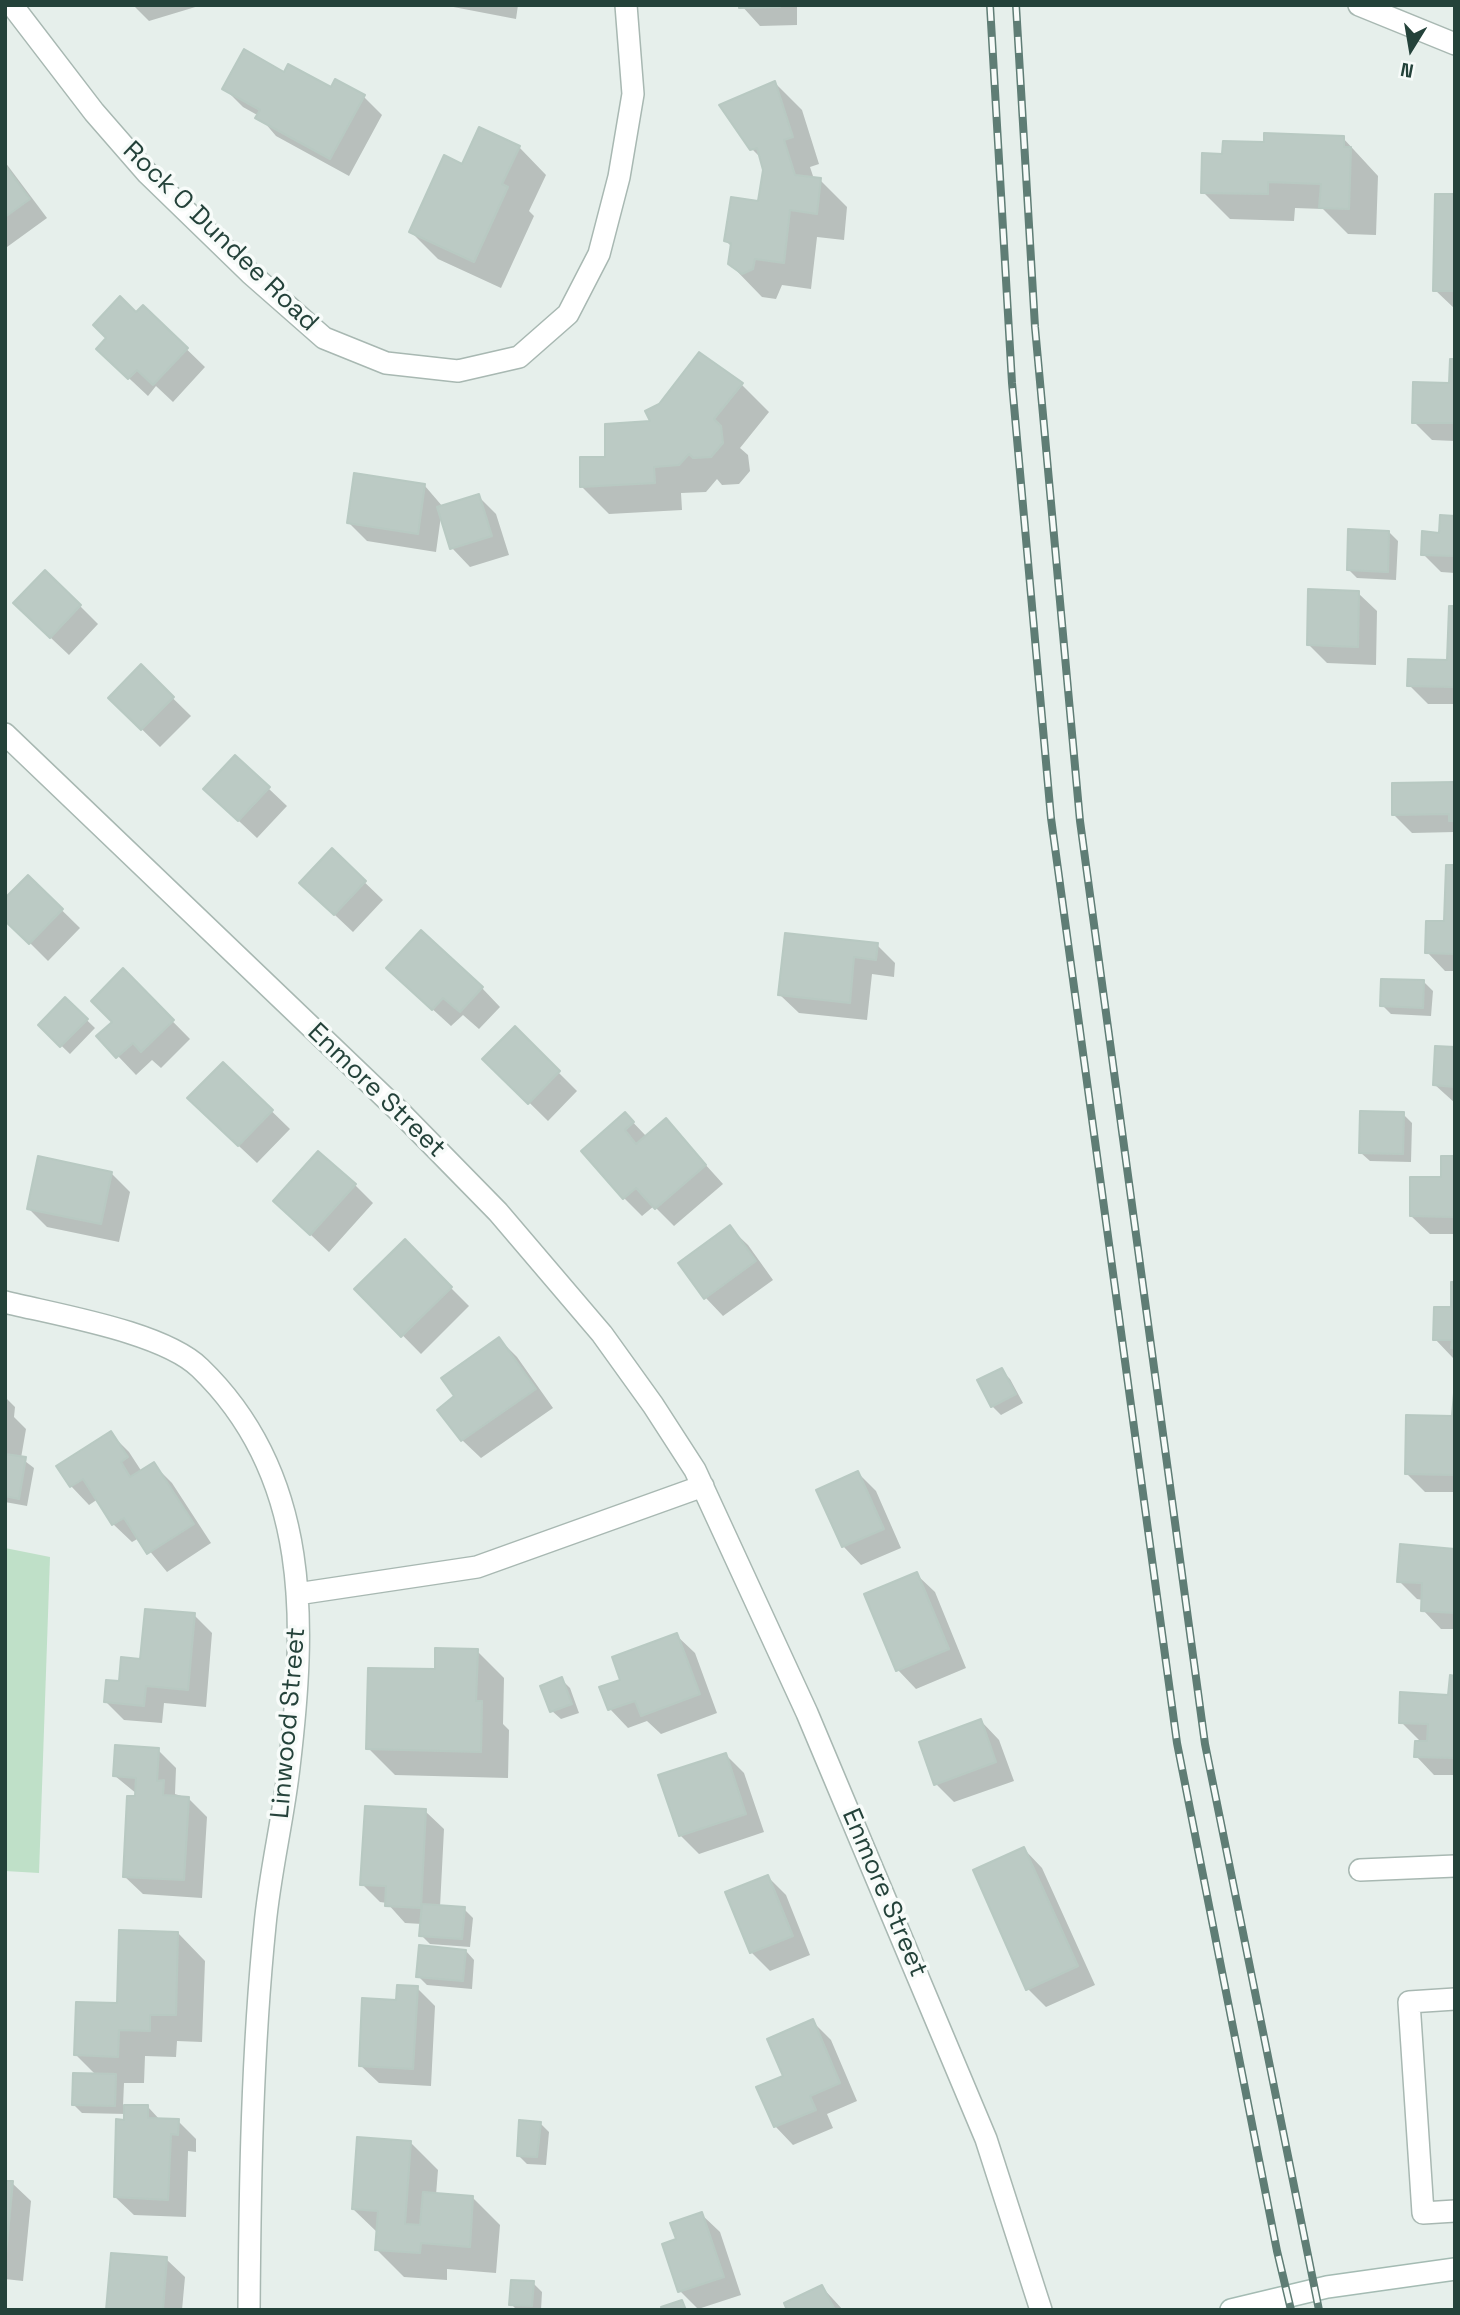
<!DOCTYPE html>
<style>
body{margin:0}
#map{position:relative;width:1460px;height:2315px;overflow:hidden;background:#e6efeb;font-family:"Space Grotesk",sans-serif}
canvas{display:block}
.frame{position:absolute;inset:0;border:7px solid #24423a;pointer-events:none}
.north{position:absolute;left:1376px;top:14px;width:70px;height:70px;-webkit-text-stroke:5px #f7fbf9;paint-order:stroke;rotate:191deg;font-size:19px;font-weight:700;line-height:28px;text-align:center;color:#24423a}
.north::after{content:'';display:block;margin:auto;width:24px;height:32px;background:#24423a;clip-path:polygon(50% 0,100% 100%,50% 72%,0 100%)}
</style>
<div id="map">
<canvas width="1460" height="2315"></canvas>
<div class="frame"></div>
<div class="north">N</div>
</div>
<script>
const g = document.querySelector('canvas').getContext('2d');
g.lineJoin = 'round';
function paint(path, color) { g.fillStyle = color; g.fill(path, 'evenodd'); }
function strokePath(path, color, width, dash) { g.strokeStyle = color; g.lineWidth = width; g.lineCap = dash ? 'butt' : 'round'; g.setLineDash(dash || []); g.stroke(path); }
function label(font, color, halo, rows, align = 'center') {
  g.font = font + ' "Space Grotesk",sans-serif'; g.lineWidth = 7; g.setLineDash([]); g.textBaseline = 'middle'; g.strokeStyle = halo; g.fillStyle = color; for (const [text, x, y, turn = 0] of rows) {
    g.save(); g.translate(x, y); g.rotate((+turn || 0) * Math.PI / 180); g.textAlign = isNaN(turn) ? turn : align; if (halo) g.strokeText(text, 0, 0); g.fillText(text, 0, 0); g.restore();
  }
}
paint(new Path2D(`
 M5,1548L50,1557L39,1873L5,1871Z`), '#bfe0c8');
paint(new Path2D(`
 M133,5H202L149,21Z
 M443,5H518L516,19Z
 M741,5H797V25L760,26Z
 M284,74L364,97L382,115L349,176L276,136L259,116L243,107L224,88Z
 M775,83L802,110L819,164L810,167L814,179L820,180L847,207L844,240L817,237L811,289L782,285L776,299L762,297L730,264L732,247L726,241L760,203L765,170L762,159L752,149Z
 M1343,138L1378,176L1376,235L1348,234L1323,209L1295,208L1294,221L1230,219L1203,192L1265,144Z
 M519,147L546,175L529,211L534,216L501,288L438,259L411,232L463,166Z
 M5,162L47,218L7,247L5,245Z
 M1455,196V309L1435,290Z
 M143,307L205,367L173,402L156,386L148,396L117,367L136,314Z
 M1455,361V441L1432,440L1414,422L1451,385Z
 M742,385L769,412L740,448L748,455L750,471L739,484L722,485L717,479L706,492L681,493L682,510L609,514L582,487L607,459L653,422Z
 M425,486L443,507L478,496L496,514L509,555L470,567L452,548L441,516L436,552L367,541L349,523Z
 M1455,517V573L1441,572L1423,554Z
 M1389,532L1398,541L1396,580L1357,578L1348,569Z
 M1358,593L1377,611L1376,665L1327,663L1309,645Z
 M80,606L98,624L69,655L34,622Z
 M1455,608V704H1428L1409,685L1449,662Z
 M141,667L191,716L160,747L110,698Z
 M1455,784V832L1412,833L1394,815Z
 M268,788L287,806L257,838L224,807Z
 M332,851L383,900L353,932L320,901Z
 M1455,867V971H1445L1427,952L1446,923Z
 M28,877L80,928L48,961L5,918Z
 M877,945L895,963L894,977L872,974L867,1020L799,1013L780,995Z
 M123,971L190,1039L161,1068L152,1060L136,1075L99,1036L114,1022Z
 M1424,982L1433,991L1431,1016L1391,1014L1382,1005Z
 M407,986L482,988L500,1007L479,1029L463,1015L451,1026Z
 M65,999L95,1028L70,1054L40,1025Z
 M515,1029L577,1091L548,1121L485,1059Z
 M1455,1049V1103L1435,1085Z
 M223,1064L290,1129L257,1163L208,1117Z
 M625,1114L647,1137L666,1121L723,1184L674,1226L654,1206L642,1216L624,1198Z
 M1403,1114L1412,1123L1411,1162L1370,1161L1361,1153Z
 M1455,1158V1234H1430L1411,1216L1443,1179Z
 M111,1173L130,1192L119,1242L47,1227L29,1209Z
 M355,1185L373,1203L329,1252L275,1201Z
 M729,1227L748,1245L773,1280L723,1316L705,1297Z
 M405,1242L469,1306L421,1354L357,1289Z
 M1455,1284V1358H1453L1435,1339L1453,1309Z
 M499,1339L517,1357L553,1408L481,1458L462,1440L456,1396Z
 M1001,1370L1010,1379L1023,1403L1001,1415L992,1406Z
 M5,1397L15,1407L14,1417L26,1429L21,1458L34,1468L27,1506L5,1502Z
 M1455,1404V1492H1425L1406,1473L1454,1418Z
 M111,1434L129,1452L142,1472L154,1465L172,1483L211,1543L167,1572L139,1538L132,1542L113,1524L98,1499L89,1505L71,1486Z
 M858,1473L876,1491L901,1548L861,1565L843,1546Z
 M1455,1549V1629H1441L1423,1610V1600L1417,1599L1399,1581Z
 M916,1574L935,1592L966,1668L916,1689L898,1670L867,1595Z
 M194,1615L212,1633L206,1707L164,1703L162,1723L124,1720L105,1701L142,1660Z
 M676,1635L695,1653L717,1713L661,1734L647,1721L628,1728L610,1709Z
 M477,1651L504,1678L503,1724L509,1730L508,1778L395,1775L368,1748L436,1671Z
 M1455,1677V1775H1434L1416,1756L1422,1743L1401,1722L1450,1697Z
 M561,1679L570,1688L579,1713L561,1719L552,1711Z
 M981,1721L999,1740L1014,1781L954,1802L936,1784Z
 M158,1750L176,1768L175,1794L188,1798L207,1817L202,1898L143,1894L124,1876L137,1794L115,1776Z
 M726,1755L744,1773L764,1832L699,1854L680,1835Z
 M425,1811L444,1829L440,1907L464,1909L473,1918L470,1947L430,1944L421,1935L422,1924L405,1923L387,1903L380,1902L362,1884Z
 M1024,1849L1042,1868L1095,1985L1046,2007L1028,1989Z
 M768,1877L786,1895L810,1955L770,1971L751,1952Z
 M178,1933L205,1961L202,2042L177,2041L176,2057L145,2056L144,2083H124L123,2106L148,2107L161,2121H178L196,2139V2152L188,2151L186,2217L134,2215L115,2197L126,2114L82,2113L73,2104L96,2075L76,2055Z
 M466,1951L474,1960L472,1989L427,1985L418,1976Z
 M417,1988L435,2006L431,2086L379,2083L360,2065L398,2002Z
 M812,2021L831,2040L857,2101L827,2114L833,2128L793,2145L775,2126L785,2077Z
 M540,2123L549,2132L546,2165L527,2164L518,2155Z
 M410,2142L438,2170L436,2195L473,2198L500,2225L496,2273L447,2269V2280L404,2277L377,2250L378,2233L353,2209Z
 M5,2182L12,2183L31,2201L23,2281L5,2279Z
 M701,2214L720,2232L741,2295L698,2309L680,2291L678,2240Z
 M166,2259L185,2277L182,2310H108Z
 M533,2283L542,2292L541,2310H517L511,2304Z
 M822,2287L843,2310H789Z`), '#0003');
const building = new Path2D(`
 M739,5H779L780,7L739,8Z
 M244,49L284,72L288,64L331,87L335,79L365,95L330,159L255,118L260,110L222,89Z
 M775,81L793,137L784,140L795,175L821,178L817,214L790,210L784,263L755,259L753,269L742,274L728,264L731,243L724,241L731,197L758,201L763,170L757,148L750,150L719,105Z
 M479,127L520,146L502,184L508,187L474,262L409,232L444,155L462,164Z
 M1264,133L1344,136V147H1351L1349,209L1319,208L1321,184L1268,182V194L1201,193L1202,153L1222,154L1223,141L1264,142Z
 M5,165L30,199L5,217Z
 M1435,194H1455V291H1433Z
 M120,296L136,312L143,305L188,348L153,385L137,370L128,379L96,349L106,338L93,325Z
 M699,352L743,383L714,419L721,426L723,443L711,457L693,458L689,454L679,465L654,467L655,483L580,487V457H605V424L650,421L645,411L659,404Z
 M1450,359H1455V423H1412L1413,382L1449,383Z
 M354,473L425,484L418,534L347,523Z
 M479,494L492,536L450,549L437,507Z
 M1440,515L1455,516V556L1421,555L1422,531L1439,533Z
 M1348,529L1389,531L1388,572L1347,570Z
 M45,570L81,605L50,638L13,603Z
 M1308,589L1359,591L1358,647L1307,645Z
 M1449,606H1455V687L1407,686L1408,659L1447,660Z
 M141,664L174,697L141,730L108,698Z
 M235,755L270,787L238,821L203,789Z
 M1455,782V821H1449V814L1392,815V783Z
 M332,848L366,881L334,915L299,883Z
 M1446,865H1455V954L1425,953L1426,921H1444Z
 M28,875L63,909L29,944L5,921V898Z
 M421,930L483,987L460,1012L443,998L432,1010L386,968Z
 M785,933L878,943L876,960L854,957L850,1003L778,995Z
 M123,968L174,1020L141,1052L133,1043L116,1058L96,1036L112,1022L91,1001Z
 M1381,979L1424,980L1423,1008L1380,1006Z
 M65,997L88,1019L60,1047L38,1025Z
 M515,1026L560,1071L528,1104L482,1059Z
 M1435,1046L1455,1047V1087L1433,1085Z
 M223,1062L273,1110L238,1146L187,1098Z
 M1360,1111L1404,1112L1403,1154L1359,1153Z
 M625,1112L634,1122L625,1130L636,1144L666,1118L706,1165L655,1209L636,1188L623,1199L581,1151Z
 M318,1151L356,1184L310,1235L273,1201Z
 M38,1156L112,1172L101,1224L27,1209Z
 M1441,1156H1455V1217L1410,1216V1177H1441Z
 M730,1225L756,1261L704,1299L678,1263Z
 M405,1239L452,1287L401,1337L354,1289Z
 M1451,1282H1455V1348H1451L1452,1340H1433L1434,1307H1451Z
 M499,1337L536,1389L461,1441L437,1410L454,1396L441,1378Z
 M1002,1368L1016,1394L991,1407L977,1380Z
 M1454,1393L1455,1475L1405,1474L1406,1415L1452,1416Z
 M111,1431L128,1457L121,1462L130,1477L154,1462L194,1524L147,1554L124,1518L112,1525L83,1479L70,1487L56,1466Z
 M5,1454L26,1457L19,1499L5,1496Z
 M858,1471L884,1529L842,1547L816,1490Z
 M1400,1544L1455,1549V1613L1421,1611L1422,1583L1397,1582Z
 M917,1572L949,1649L896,1671L864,1594Z
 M145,1609L195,1613L188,1690L146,1686L144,1706L104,1702L106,1680L119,1681L121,1657L140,1659Z
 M677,1633L700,1694L641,1716L635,1701L608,1710L599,1687L620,1680L612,1657Z
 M435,1648L478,1649L476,1701H482L481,1752L366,1749L368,1668L435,1669Z
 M1450,1675L1455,1676V1758L1414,1757L1415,1741H1427L1428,1724L1399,1723L1400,1692L1448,1695Z
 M562,1677L572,1704L550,1712L540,1686Z
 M981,1719L996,1762L934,1785L919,1742Z
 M115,1745L159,1748L157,1781L164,1780L163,1795L189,1797L184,1880L123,1877L127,1796H135L136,1778L113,1776Z
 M726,1753L746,1814L679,1836L658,1775Z
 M365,1806L426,1809L421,1908L385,1906L386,1886L360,1885Z
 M1024,1847L1078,1966L1026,1990L973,1870Z
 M768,1875L793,1936L750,1953L725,1892Z
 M422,1904L465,1907L462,1939L419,1936Z
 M119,1930L178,1932L176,2015H150V2031L119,2030L118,2057L74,2055L76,2002L117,2003Z
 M419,1945L466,1950L463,1981L416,1977Z
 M397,1985L418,1986L413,2069L359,2066L362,1998L396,2000Z
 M813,2019L840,2083L810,2096L816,2110L774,2127L756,2087L783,2076L767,2039Z
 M73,2073L116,2074L115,2106L72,2105Z
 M124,2105H148V2118L179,2119L178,2135L171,2134L168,2200L114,2197L116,2119L124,2120Z
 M519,2120L541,2122L537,2157L517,2156Z
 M357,2137L411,2141L405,2224L420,2225L423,2192L473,2196L470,2247L421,2243L420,2253L375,2250L378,2211L352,2209Z
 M5,2181H13L5,2264Z
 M702,2212L724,2277L678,2292L662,2244L676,2239L670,2223Z
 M111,2253L167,2257L163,2310H106Z
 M511,2280L534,2281L532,2306L509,2305Z
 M822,2285L835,2310H787L784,2303Z
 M682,2300L686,2310H662L661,2307Z`);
paint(building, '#bbcac4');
strokePath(building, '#b8c9c2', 2);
const lane = new Path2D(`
 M1455,1999L1409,2002L1423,2213L1455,2211`);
const street = new Path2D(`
 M12,5L94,112L148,174L250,273L324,338L386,363L458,371L519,357L568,314L599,254L619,177L633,94L626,5
 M1359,5L1455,44
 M5,734L401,1113L498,1212L602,1334L653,1405L695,1470L807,1713L986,2139L1041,2310
 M5,1302C57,1315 163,1332 200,1368C312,1476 306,1625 289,1767C283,1820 270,1872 265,1925C252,2053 250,2182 249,2310
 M297,1594L477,1567L703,1486
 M1360,1870L1455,1866`);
const secondary = new Path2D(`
 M1231,2310L1327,2287L1455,2269`);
strokePath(lane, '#a8b8b2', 24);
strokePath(street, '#a8b8b2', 24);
strokePath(secondary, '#a4bbb3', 24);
strokePath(lane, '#fff', 21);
strokePath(street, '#fff', 21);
strokePath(secondary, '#fff', 21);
const rail = new Path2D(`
 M990,5L1012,383L1051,818L1177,1743L1277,2251L1291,2310
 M1016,5L1035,327L1080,821L1205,1744L1319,2310`);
strokePath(rail, '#5f7d75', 8);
strokePath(rail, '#f7fbf9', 5, [16]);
label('26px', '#24423a', '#f7fbf9', [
 ["Rock O Dundee Road",220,237,44],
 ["Enmore Street",376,1091,44],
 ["Linwood Street",289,1723,-85],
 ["Enmore Street",884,1893,67]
]);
</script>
